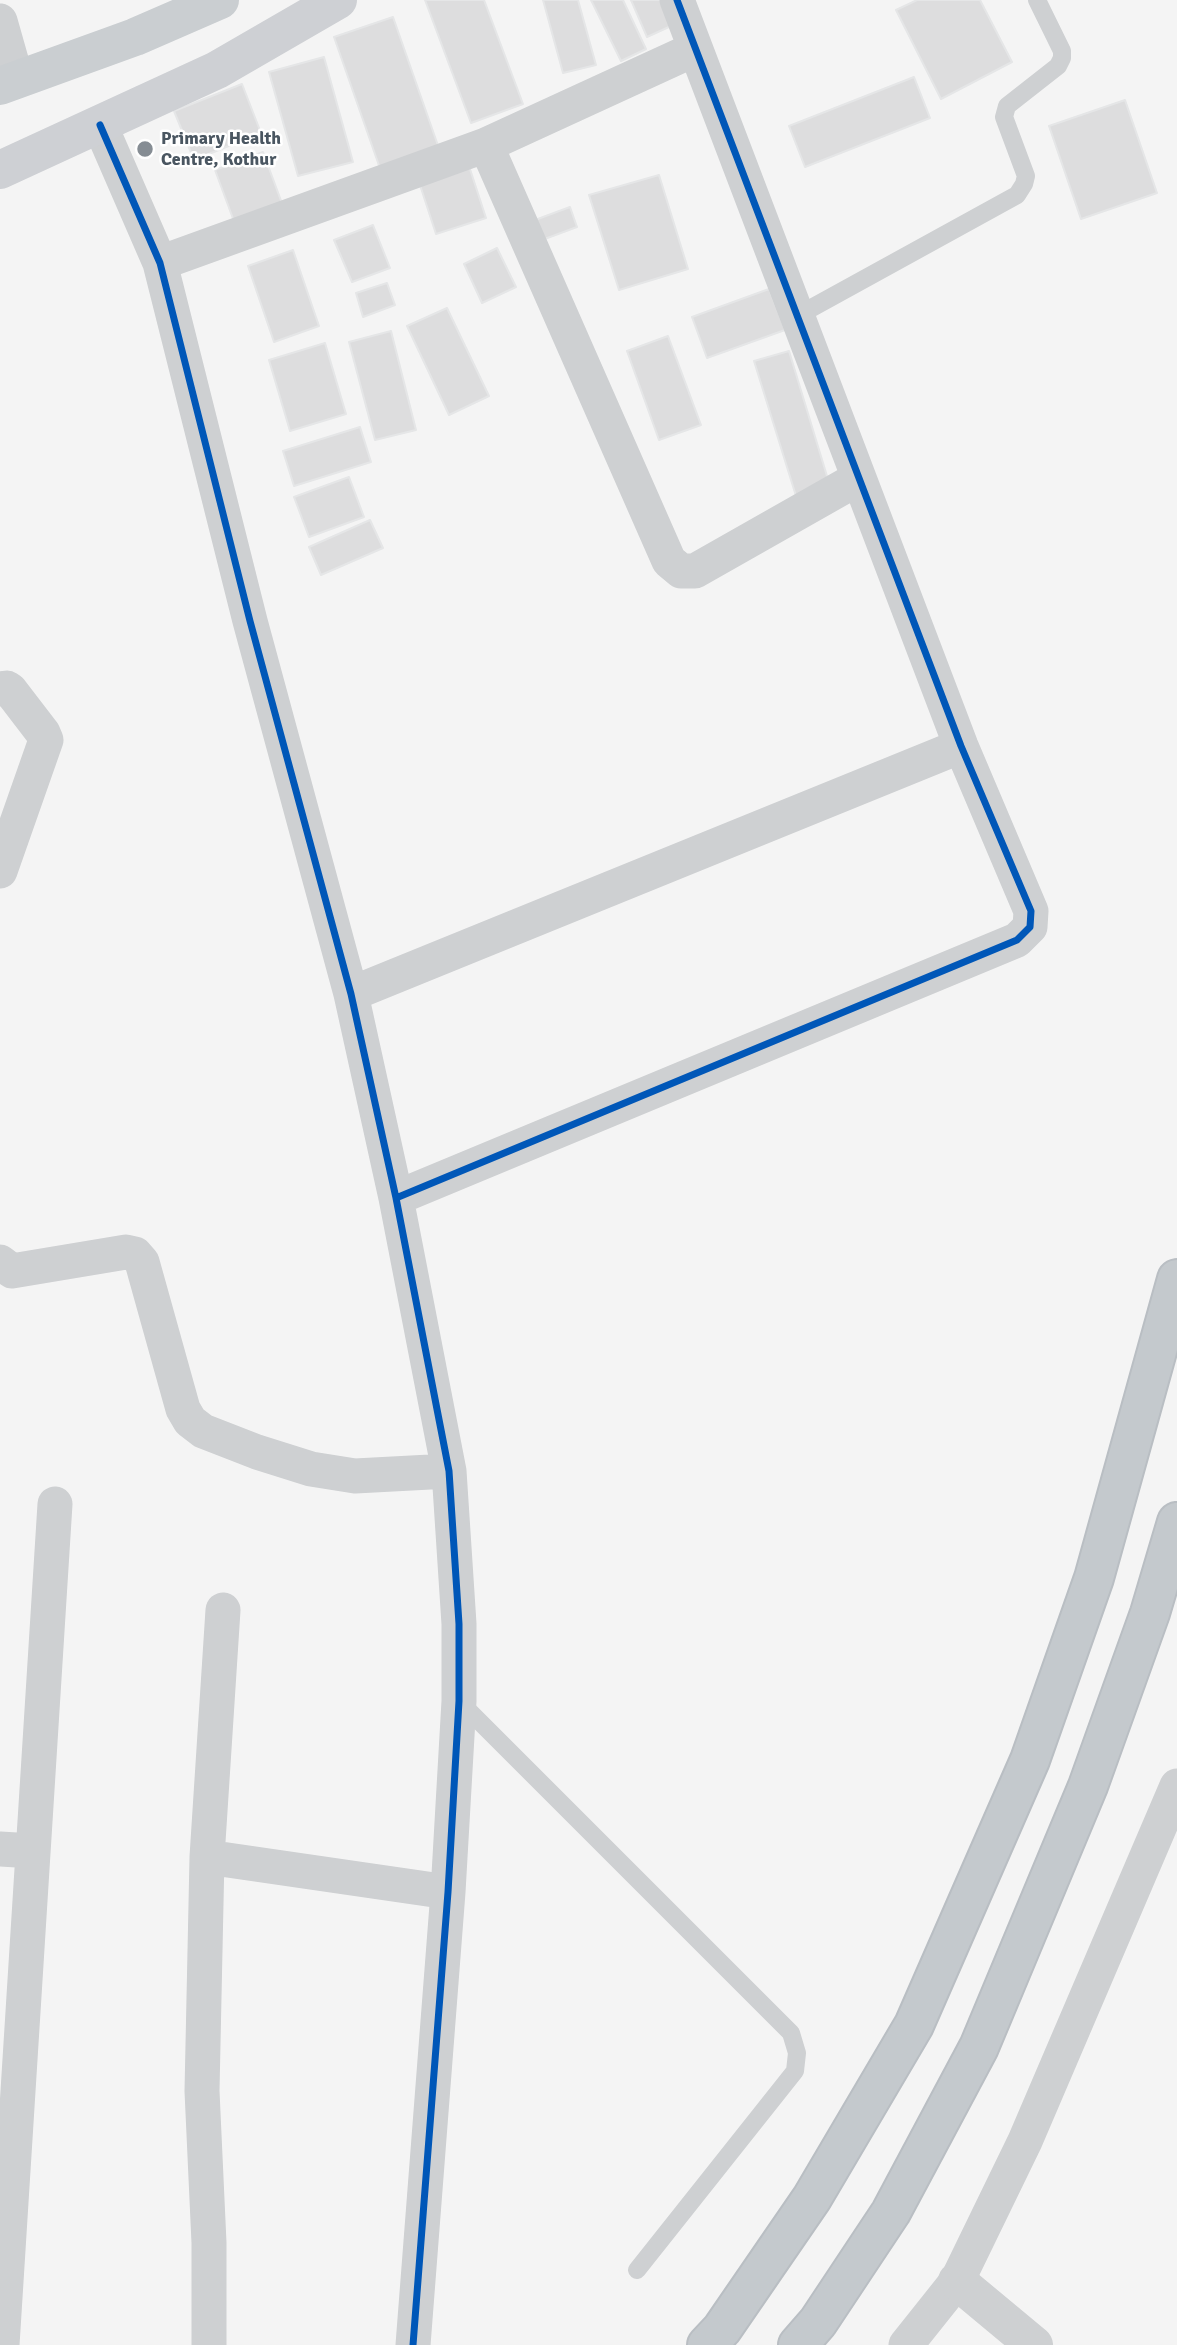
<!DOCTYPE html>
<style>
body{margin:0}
canvas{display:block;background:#f4f4f4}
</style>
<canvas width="1177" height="2345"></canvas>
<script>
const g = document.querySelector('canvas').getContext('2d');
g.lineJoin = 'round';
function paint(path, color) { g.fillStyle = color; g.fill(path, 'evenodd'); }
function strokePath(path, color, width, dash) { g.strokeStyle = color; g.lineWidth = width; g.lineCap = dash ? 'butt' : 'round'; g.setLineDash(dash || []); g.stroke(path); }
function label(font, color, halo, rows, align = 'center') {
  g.font = font + ' Signika,sans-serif'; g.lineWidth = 5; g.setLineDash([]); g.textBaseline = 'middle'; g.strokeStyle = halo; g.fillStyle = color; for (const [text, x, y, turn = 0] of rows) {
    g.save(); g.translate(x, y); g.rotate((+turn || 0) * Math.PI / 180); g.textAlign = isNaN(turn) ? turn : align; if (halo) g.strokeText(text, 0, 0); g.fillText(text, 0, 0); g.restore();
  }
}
const building = new Path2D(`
 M425,0H484L523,104L471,123Z
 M543,0H578L596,65L563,73Z
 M591,0H623L646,49L621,61Z
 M631,0H673L682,21L647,37Z
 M917,0H980L1012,62L941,99L896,10Z
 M393,17L442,157L383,177L334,37Z
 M324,57L353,162L298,176L269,72Z
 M914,77L930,118L805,167L789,126Z
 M242,84L261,133L194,160L174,111Z
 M1125,100L1157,193L1081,219L1049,126Z
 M263,152L283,206L235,224L215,170Z
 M469,166L486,218L436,234L419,182Z
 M659,175L688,269L619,290L589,195Z
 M570,207L577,227L542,240L535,220Z
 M373,225L390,268L352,282L334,240Z
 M497,248L516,287L482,303L464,264Z
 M293,250L319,326L274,342L248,266Z
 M387,283L395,305L363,317L356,293Z
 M769,289L785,330L707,358L692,317Z
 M447,308L489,396L449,415L407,326Z
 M391,331L416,430L375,440L349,342Z
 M668,336L701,425L659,440L627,351Z
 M325,343L346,414L290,431L269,360Z
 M789,351L830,486L796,496L754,361Z
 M360,427L371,462L294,486L283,451Z
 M349,477L364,517L309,537L294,497Z
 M370,520L383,548L321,575L309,547Z`);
paint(building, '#ddddde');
strokePath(building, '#e5e6e7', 2);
const trunk = new Path2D(`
 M707,2345L722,2329L812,2198L914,2025L1030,1760L1094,1578L1177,1279
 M798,2345L818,2322L891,2212L979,2047L1088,1786L1150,1613L1177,1522`);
strokePath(trunk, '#b9bec3', 42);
strokePath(new Path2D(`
 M797,316L1017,195L1024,184L1026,176L1004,117L1007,106L1058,66L1062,58V51L1037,0
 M459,1701L791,2033L797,2053L795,2071L637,2270`), '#ced0d2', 18);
strokePath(new Path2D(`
 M0,21L17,81
 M100,125L160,263L250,621L351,994L396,1198L449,1471L459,1624V1701L448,1892L413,2345
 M486,145L669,561L681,571H695L859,478
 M160,263L486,145L695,49
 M0,689L7,688L10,690L43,733L46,740L0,871
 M351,994L961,746
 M396,1198L1017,940L1030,927L1031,911L961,746L677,0
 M0,1262L12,1271L126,1252L135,1254L142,1262L183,1409L190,1421L203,1431L257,1452L311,1469L355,1476L449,1471
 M0,1849L33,1851
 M207,1857L448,1892
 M2,2345L55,1504
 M209,2345V2243L202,2091L207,1857L223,1610
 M906,2345L957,2281L1025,2141L1177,1786`), '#ced0d2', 35);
strokePath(new Path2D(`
 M957,2281L1034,2345`), '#ced0d2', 38);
strokePath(new Path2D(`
 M0,170L217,70L338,0`), '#ced0d4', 38);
strokePath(new Path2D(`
 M0,86L135,37L220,0`), '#caced1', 38);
strokePath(trunk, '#c4c9cd', 38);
strokePath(new Path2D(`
 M100,125L160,263L250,621L351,994L396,1198L449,1471L459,1624V1701L448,1892L413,2345
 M396,1198L1017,940L1030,927L1031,911L961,746L677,0`), '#0057b8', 7);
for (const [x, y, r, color] of [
 [145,149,9,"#868d94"]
]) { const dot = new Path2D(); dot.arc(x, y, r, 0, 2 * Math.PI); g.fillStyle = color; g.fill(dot); strokePath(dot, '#fff', 2.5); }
label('bold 18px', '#4a5661', '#fff', [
 ["Primary Health",161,139],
 ["Centre, Kothur",161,160]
], 'left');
</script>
